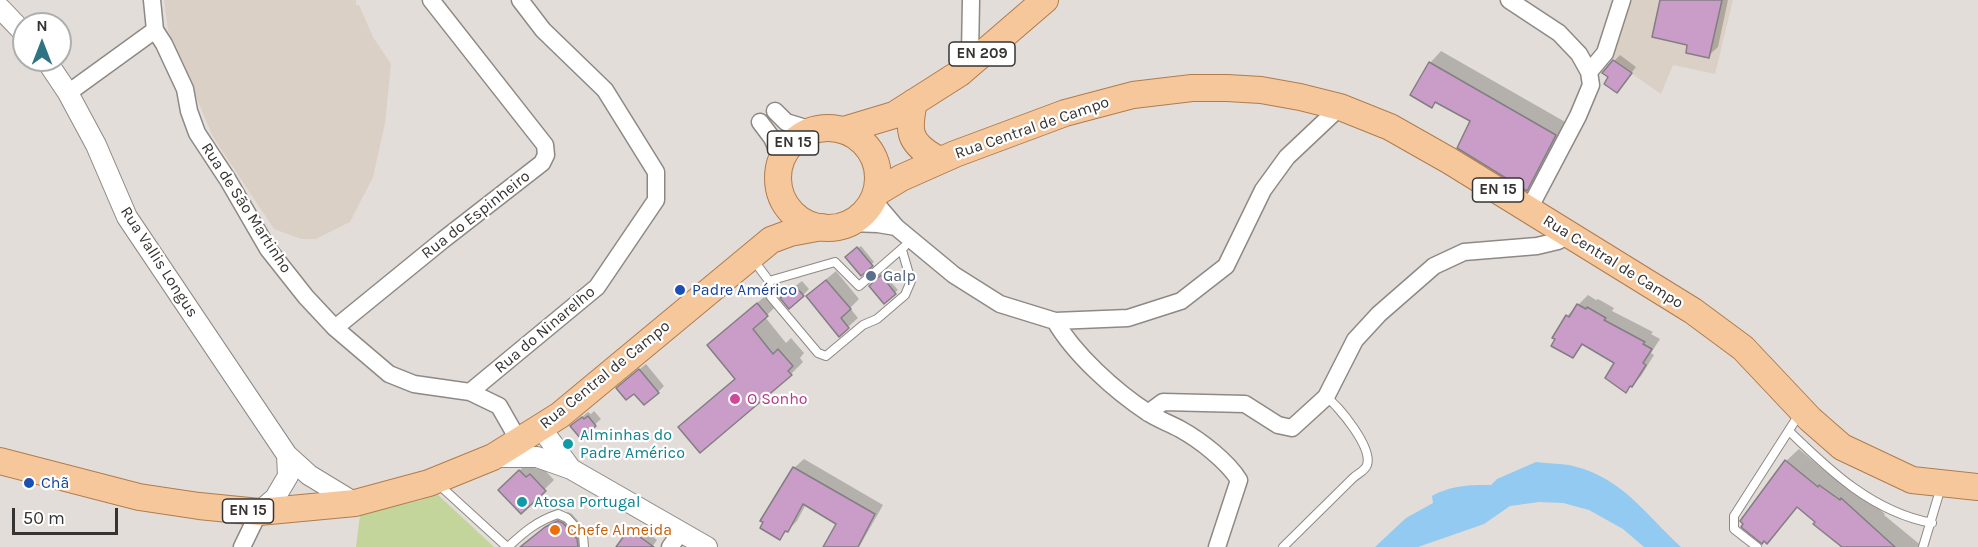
<!DOCTYPE html>
<meta charset="utf-8">
<style>
body{margin:0}
#map{position:relative;width:1978px;height:547px;overflow:hidden;background:#e2ddd8;font-family:Karla,sans-serif}
canvas{display:block}
.north{position:absolute;left:12px;top:12px;width:60px;height:60px;box-sizing:border-box;background:#fff;border:2px solid #afaead;border-radius:50%;rotate:0deg;font-size:16px;font-weight:700;line-height:24px;text-align:center;color:#363432}
.north::after{content:'';display:block;margin:auto;width:21px;height:27px;background:#307484;clip-path:polygon(50% 0,100% 100%,50% 72%,0 100%)}
.scale{position:absolute;left:12px;top:508px;width:106px;height:27px;box-sizing:border-box;border:3px solid #363432;border-top:0;padding-left:8px;font-size:18px;line-height:21px;white-space:nowrap;color:#363432;-webkit-text-stroke:4px #fff;paint-order:stroke}
</style>
<div id="map">
<canvas width="1978" height="547"></canvas>
<div class="north">N</div>
<div class="scale">50 m</div>
</div>
<script>
const g = document.querySelector('canvas').getContext('2d');
g.lineJoin = 'round';
function paint(path, color) { g.fillStyle = color; g.fill(path, 'evenodd'); }
function strokePath(path, color, width, dash) { g.strokeStyle = color; g.lineWidth = width; g.lineCap = dash ? 'butt' : 'round'; g.setLineDash(dash || []); g.stroke(path); }
function label(font, color, halo, rows, align = 'center') {
  g.font = font + ' Karla,sans-serif'; g.lineWidth = 4.5; g.setLineDash([]); g.textBaseline = 'middle'; g.strokeStyle = halo; g.fillStyle = color; for (const [text, x, y, turn = 0] of rows) {
    g.save(); g.translate(x, y); g.rotate((+turn || 0) * Math.PI / 180); g.textAlign = isNaN(turn) ? turn : align; if (halo) g.strokeText(text, 0, 0); g.fillText(text, 0, 0); g.restore();
  }
}
paint(new Path2D(`
 M164,0H356V5H359L373,37L391,64L385,123L373,177L350,222L316,239H301L274,229L213,137L168,30Z
 M1627,0H1733L1715,74L1673,65L1661,94L1608,57L1620,22L1627,14Z`), '#dbd0c6');
paint(new Path2D(`
 M436,493L494,547H356L360,515L421,500Z`), '#c3d59b');
paint(new Path2D(`
 M1536,462C1548,464 1562,463 1573,466C1623,478 1646,515 1681,547H1644L1623,529L1589,510L1563,503L1539,502L1510,506L1484,524L1418,547H1375L1406,518L1433,503L1432,496C1452,485 1469,485 1491,485L1497,479Z`), '#92caf1');
paint(new Path2D(`
 M1663,0H1728L1718,47L1708,56L1689,44Z
 M1441,51L1567,123L1538,177L1527,189L1472,121L1437,101L1432,106L1430,63Z
 M1620,55L1636,67L1617,91L1614,61Z
 M861,246L874,262L861,274L847,257Z
 M836,271L859,299L850,308L858,318L839,335L817,287Z
 M884,274L898,290L884,302L871,286Z
 M802,281L809,289L803,295L788,292Z
 M770,292L779,303L765,317L786,343L791,338L804,353L800,358L803,362L791,374L680,427L736,378L722,333Z
 M1588,295L1596,300L1598,299L1614,308L1612,311L1653,332L1651,334L1660,339L1651,353L1654,355L1641,376L1626,391L1616,363L1584,343L1573,356L1567,316Z
 M646,364L664,386L658,392L635,391L624,382Z
 M594,411L601,419L581,437L578,420L588,412L591,414Z
 M1799,449L1831,476L1833,474L1854,487L1885,514L1884,515L1923,547H1849L1798,506L1767,542L1742,521L1786,461Z
 M804,459L883,505L859,547H825L838,524L806,504L797,521L780,538L794,468Z
 M529,462L537,469L541,466L554,480L521,512L509,480Z
 M568,512L572,514L586,530V537L579,544L582,547H522L556,518Z
 M636,524L657,540L652,547H618Z`), '#0003');
const building = new Path2D(`
 M1660,0H1722L1709,58L1686,53L1687,45L1652,37Z
 M1613,60L1632,73L1617,93L1604,84L1608,77L1602,73Z
 M1429,62L1556,135L1527,191L1457,148L1470,121L1435,102L1432,108L1410,95Z
 M857,247L873,266L861,276L845,257Z
 M881,275L896,294L884,304L869,286Z
 M826,280L851,309L841,318L849,328L839,337L806,296Z
 M795,286L804,296L789,309L780,298Z
 M757,303L768,316L753,329L773,354L778,349L793,366L788,371L792,375L700,453L678,427L735,379L707,345Z
 M1577,304L1586,309L1587,307L1606,318L1604,320L1645,342L1643,344L1652,349L1643,363L1646,365L1632,387L1630,386L1626,393L1605,378L1614,363L1582,344L1573,358L1551,346L1555,339L1552,338L1566,315L1569,317Z
 M639,369L659,393L644,405L634,394L626,400L616,388Z
 M588,416L596,426L581,439L570,426L582,417L584,419Z
 M1785,460L1818,487L1819,485L1840,500L1841,498L1895,547H1842L1813,524L1815,522L1797,507L1767,544L1764,541L1762,544L1741,527L1743,524L1740,521Z
 M793,467L875,514L858,547H823L836,524L803,504L788,532L785,531L780,540L760,528L763,522L760,521Z
 M519,470L526,477L530,474L546,491L521,514L498,490Z
 M558,521L563,523L577,539L578,547H520L545,527Z
 M629,529L654,547H616Z`);
paint(building, '#ca9dc9');
strokePath(building, '#827e82', 1.5);
const service = new Path2D(`
 M752,258L769,281L835,262L859,286L905,246
 M769,281L771,297L818,353L826,356L863,325L877,319L905,295L911,281L902,250
 M1789,431C1830,471 1873,512 1932,523
 M437,483L507,547
 M508,547C524,532 537,521 558,514L567,518L583,535L584,547
 M1283,547L1353,478C1357,474 1365,471 1367,465C1373,448 1339,406 1326,397
 M1757,547L1734,529V516L1800,413
 M1923,547L1941,487`);
const minor = new Path2D(`
 M152,0L155,30L164,44L185,89L189,111L197,133L228,180L268,249L306,297L335,328L389,374L414,384L470,392L499,406L519,441
 M971,0L970,54L973,62
 M1509,0L1559,33L1579,54L1589,72L1591,85L1578,116L1529,209
 M1589,72L1605,53L1622,0
 M68,93L155,30
 M775,111L786,122L812,130
 M760,122L772,138L782,160
 M873,200L896,227L954,275L1000,304L1055,321L1128,318L1181,301L1226,266L1263,190L1287,157L1340,107
 M850,223L878,224L896,227
 M1055,321C1074,354 1115,391 1147,412C1157,419 1169,423 1180,429C1200,440 1227,461 1239,480L1217,547
 M335,328L443,240L542,163L546,155L545,145L431,0
 M470,392L597,287L656,200V172L605,90L543,30L520,0
 M1148,413L1163,402L1245,404L1278,425L1292,428L1326,397L1355,340L1379,314L1434,266L1464,252L1537,246L1558,241L1569,234
 M242,547L259,512
 M670,547L681,532`);
const tertiary = new Path2D(`
 M0,8L24,33
 M46,60L68,93L96,145L127,217L287,455L309,475L355,503
 M541,428L571,469
 M493,457H537L571,469L707,547
 M259,512L275,498L288,476L287,455`);
const primary = new Path2D(`
 M914,102C908,130 908,142 934,157
 M778 178a50 50 0 1 1 100 0a50 50 0 1 1-100 0Z
 M844,130L894,115L960,73L1045,0
 M876,193L901,178L955,154L1065,113L1133,95L1192,88H1227L1261,90L1300,97L1340,107L1390,127L1450,161L1693,311L1743,348L1810,419L1842,447L1912,480L1978,487
 M0,461L139,497L199,506L259,512L355,503L429,483L493,457L560,415L771,240L790,233L822,227`);
strokePath(service, '#8e8985', 10);
strokePath(minor, '#8e8985', 19);
strokePath(tertiary, '#8e8985', 22);
strokePath(primary, '#b07c4c', 28);
strokePath(service, '#fff', 8);
strokePath(minor, '#fff', 16);
strokePath(tertiary, '#fff', 20);
strokePath(primary, '#f7c79c', 26);
for (const [x, y, r, color] of [
 [871,276,6,"#5c6f8a"],
 [680,290,6,"#1a4fb4"],
 [735,399,6,"#d1479c"],
 [568,444,6,"#0f9aa8"],
 [29,483,6,"#1a4fb4"],
 [522,502,6,"#0f9aa8"],
 [555,530,6,"#e8710a"]
]) { const dot = new Path2D(); dot.arc(x, y, r, 0, 2 * Math.PI); g.fillStyle = color; g.fill(dot); strokePath(dot, '#fff', 2); }
for (const [x, y, w] of [
 [982,54,66],
 [793,143,51],
 [1498,190,51],
 [248,511,51]
]) { const box = new Path2D(); box.roundRect(x - w / 2, y - 12, w, 24, 4.5); g.fillStyle = '#fff'; g.fill(box); strokePath(box, '#363432', 1.5); }
label('bold 15px', '#363432', null, [
 ["EN 209",982,54],
 ["EN 15",793,143],
 ["EN 15",1498,190],
 ["EN 15",248,511]
]);
label('16px', '#363432', '#fff', [
 ["Rua Central de Campo",1032,128,-19],
 ["Rua de São Martinho",246,208,57],
 ["Rua do Espinheiro",476,215,-38],
 ["Rua Vallis Longus",159,262,57],
 ["Rua Central de Campo",1613,262,32],
 ["Rua do Ninarelho",545,330,-40],
 ["Rua Central de Campo",605,375,-39]
]);
label('16px', '#4e5e75', '#fff', [
 ["Galp",883,276]
], 'left');
label('16px', '#164399', '#fff', [
 ["Padre Américo",692,290],
 ["Chã",41,483]
], 'left');
label('16px', '#b23c85', '#fff', [
 ["O Sonho",747,399]
], 'left');
label('16px', '#0d838f', '#fff', [
 ["Alminhas do",580,435],
 ["Padre Américo",580,453],
 ["Atosa Portugal",534,502]
], 'left');
label('16px', '#c56008', '#fff', [
 ["Chefe Almeida",567,530]
], 'left');
</script>
